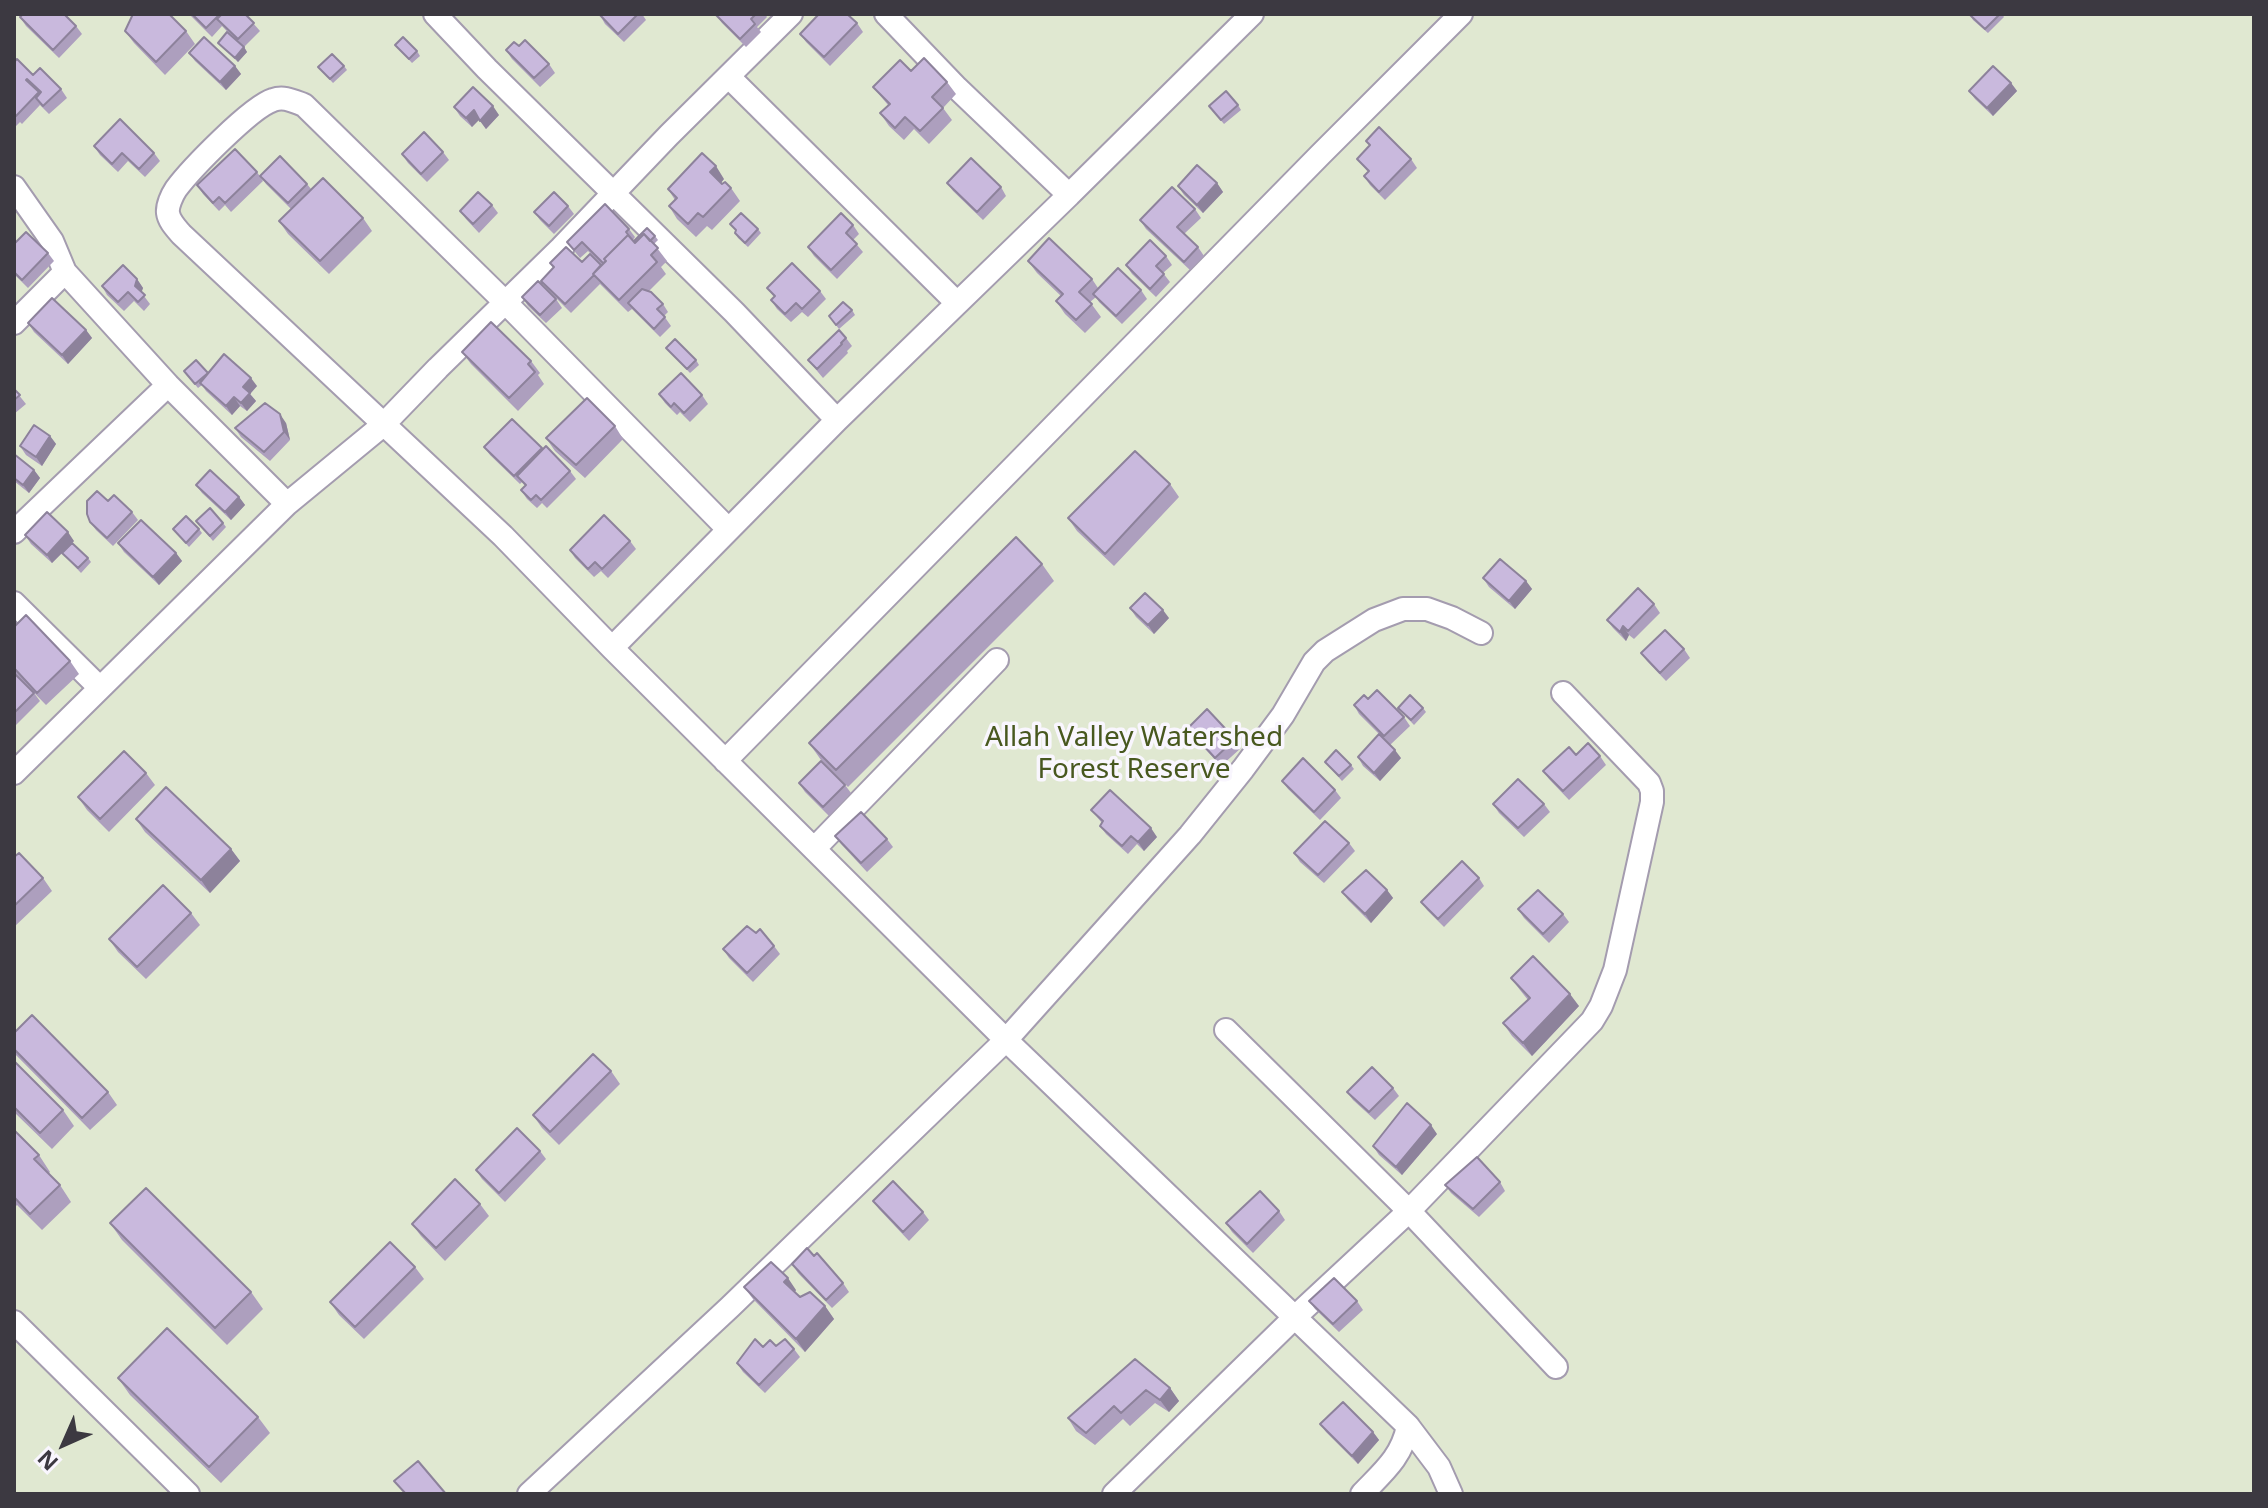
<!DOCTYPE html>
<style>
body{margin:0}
#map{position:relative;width:2268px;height:1508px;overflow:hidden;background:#f9f6fe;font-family:"Noto Sans",sans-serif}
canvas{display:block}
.frame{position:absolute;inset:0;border:16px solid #3c3941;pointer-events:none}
.north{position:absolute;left:24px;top:1404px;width:80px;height:80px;-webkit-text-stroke:6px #f9f6fe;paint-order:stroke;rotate:225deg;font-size:22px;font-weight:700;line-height:32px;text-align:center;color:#3c3941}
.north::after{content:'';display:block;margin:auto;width:28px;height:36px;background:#3c3941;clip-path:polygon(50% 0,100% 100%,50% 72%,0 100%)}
</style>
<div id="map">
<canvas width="2268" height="1508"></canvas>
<div class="frame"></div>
<div class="north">N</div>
</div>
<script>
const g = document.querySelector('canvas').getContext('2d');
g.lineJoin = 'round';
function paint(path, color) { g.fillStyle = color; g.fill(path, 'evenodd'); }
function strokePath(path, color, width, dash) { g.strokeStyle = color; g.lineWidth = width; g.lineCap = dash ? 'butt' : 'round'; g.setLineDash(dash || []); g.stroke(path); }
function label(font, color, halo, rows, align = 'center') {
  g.font = font + ' "Noto Sans",sans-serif'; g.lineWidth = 7; g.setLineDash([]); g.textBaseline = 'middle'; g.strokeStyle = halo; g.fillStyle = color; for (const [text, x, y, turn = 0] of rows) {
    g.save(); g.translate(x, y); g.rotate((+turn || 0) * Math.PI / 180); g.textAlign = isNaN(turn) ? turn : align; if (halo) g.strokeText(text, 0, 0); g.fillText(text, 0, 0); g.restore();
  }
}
paint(new Path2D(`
 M14,14H2254V1494H14Z`), '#e0e8d1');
const minor = new Path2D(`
 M435,14L487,69L734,312L837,420
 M729,77L957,303
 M14,187L52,241L65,272L168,385L287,504
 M1069,195L1252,14
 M14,323L65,272
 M728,529L506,303L304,105C293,101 284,96 273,100C251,107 191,169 176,189C172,195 167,206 168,213C169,221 176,228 181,234L503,536L612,648L1006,1040L1408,1426C1402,1457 1383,1472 1362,1494
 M14,532L168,385
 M14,603L100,688
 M612,648L837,420L1069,195L957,88L886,14
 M725,761L1320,155L1461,14
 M14,773L287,504L383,425L438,368L561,248L669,135L791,14
 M814,849L997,660
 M1226,1030L1409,1211L1556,1367
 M14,1322L188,1494
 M1408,1426L1439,1467L1451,1494
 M529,1494L730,1307L1006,1040L1190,835L1243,769L1283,715L1314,662L1325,651L1374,620L1403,609H1427L1452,618L1481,633
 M1114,1494L1295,1317L1409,1211L1592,1021L1601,1006L1615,970L1652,802V791L1649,783L1563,693`);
strokePath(minor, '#a49caf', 26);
strokePath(minor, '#fff', 22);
paint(new Path2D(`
 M189,14H245L260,31L244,47L247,52L238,62L218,43L237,42L222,26L212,37Z
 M601,14H642L646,20L624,42L605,24L600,15Z
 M717,14H765L767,17L757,27L761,32L746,47L722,23L716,15Z
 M1972,14H2002L2004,17L1988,33L1973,20L1970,15Z
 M20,17L76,26L82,34L59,58L26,26Z
 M857,23L863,32L830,66L806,42L800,34Z
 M125,31H186L195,44L165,75L134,43Z
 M395,45L417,51L420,56L412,63Z
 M519,46L549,64L555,73L540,87L512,59L506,50Z
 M189,53L235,66L241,74L226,90L195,61Z
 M14,62L33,75L61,89L67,98L49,114L40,105L22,124L20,122L14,128Z
 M344,66L347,70L333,83L318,67Z
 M947,82L956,94L943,108L952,120L929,144L914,129L904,140L889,126L880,113L888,105L873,87Z
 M2011,83L2017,91L1993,116L1975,99L1969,91Z
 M1238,105L1241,110L1224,124L1212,110Z
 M454,107L499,115L486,129L479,119L472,127L460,116Z
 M1366,141L1411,159L1417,168L1385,200L1370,185L1364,176L1368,172L1357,159L1370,146Z
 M94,146L154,153L160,161L145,177L128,161L118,172L100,155Z
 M443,152L449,160L427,182L408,163L402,154Z
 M257,172L263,181L231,212L225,205L219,211L203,194L197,185Z
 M260,176L307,184L311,189L363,218L372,231L329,274L288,234L279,221L291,209L266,184Z
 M724,179L721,183L731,188L740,201L712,230L707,226L696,237L677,219L669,206L675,200L668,189Z
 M947,183L1001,187L1006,196L983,220L953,191Z
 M1217,183L1223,192L1203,213L1184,195L1178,186Z
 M492,205L498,213L479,233L466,219L460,211Z
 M568,206L574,214L554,234L540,220L534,212Z
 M1195,209L1201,218L1184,234L1198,247L1204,256L1190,270L1146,229L1140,220Z
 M730,224L758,229L761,233L748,247L738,238L735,233L736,231Z
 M853,225L859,234L853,240L863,252L837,279L814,256L808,247Z
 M629,229L635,237L633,240L634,241L655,236L658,240L654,244L667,261L661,267L666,274L649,291L663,304L668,312L664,316L671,326L660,337L632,309L628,312L600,284L571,313L547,289L541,281L553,268L550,263L582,262L602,265L588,251L580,258L567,242Z
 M14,244L48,253L54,261L28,288L14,274Z
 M1166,256L1172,265L1163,273L1170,282L1156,297L1132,274L1126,265Z
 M1028,261L1092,279L1098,288L1141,290L1147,299L1122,324L1099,302L1096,297L1090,302L1101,317L1085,333L1065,314L1056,301L1061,296L1037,273Z
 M137,279L143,288L141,292L150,304L144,311L134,301L124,311L107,295L102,286Z
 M767,288L820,291L826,299L808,317L802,312L791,322L777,309L771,300L774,297Z
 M522,297L556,299L562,308L546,323L528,306Z
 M852,310L855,315L839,329L829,316Z
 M28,323L86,330L92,338L68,364L34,332Z
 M846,338L852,346L847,351L848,353L823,378L808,360Z
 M666,348L696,360L699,365L690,373Z
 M462,352L531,361L540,373L538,375L544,384L518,411L471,364Z
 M208,373L257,386L250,394L256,401L247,411L240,406L232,415L206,391L202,385L198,388L187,375Z
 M14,389L26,404L14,414Z
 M659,394L702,395L708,404L690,422L680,412L677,415L665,403Z
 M512,419L543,449L570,471L576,479L547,508L542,503L537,508L527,499L521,490L525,486L522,482L520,484L490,455L484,447Z
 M286,423L290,440L270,461L241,437L235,428Z
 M615,426L623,439L585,478L555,451L546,438Z
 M50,436L56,444L42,466L26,455L20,446Z
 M14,454L34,470L40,478L29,493L14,481Z
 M1170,484L1179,497L1114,566L1077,531L1068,518Z
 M196,485L239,497L245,505L231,520L202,493Z
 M108,501L132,512L138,520L113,546L96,530L90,522Z
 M196,521L223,523L226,527L213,541Z
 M173,529H199L202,533L189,547Z
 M25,535L74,541L52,563L31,544Z
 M630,541L636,549L608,578L601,571L594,577L575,558L570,550Z
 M118,543L176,553L182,561L159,585L124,552Z
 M62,553L88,558L91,562L81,573Z
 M1042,564L1054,581L848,787L821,760L809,743Z
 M1483,578L1526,581L1532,589L1515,609L1489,587Z
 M1654,604L1660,613L1634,639L1629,635L1626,641L1613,628L1607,620Z
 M1130,608L1169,618L1154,634L1136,617Z
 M14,627L70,661L79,674L46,705L14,672Z
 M1684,649L1690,658L1666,681L1647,661L1641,653Z
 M14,673L34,693L40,701L14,727Z
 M1368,699L1404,717L1410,726L1390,745L1359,714L1354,705Z
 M1398,708H1423L1426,712L1414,725Z
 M1188,728L1235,739L1241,748L1221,766L1193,736Z
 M1576,755L1600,756L1606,765L1569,800L1549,779L1543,771Z
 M1358,757L1401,758L1380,781L1363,766Z
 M1325,762L1351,765L1354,769L1342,781Z
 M146,773L155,785L109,832L87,810L78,797Z
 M1282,781L1335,790L1341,798L1320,820L1288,789Z
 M799,783L845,785L851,793L829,816L805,792Z
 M1493,804H1544L1550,812L1524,837L1499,813Z
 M1091,810L1157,837L1144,851L1137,844L1128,854L1106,834L1100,826L1102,823Z
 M136,819L231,849L240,861L210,893L145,832Z
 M835,836L887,839L893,847L867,872L841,844Z
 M1349,843L1355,851L1324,883L1300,862L1294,853Z
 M14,857L43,878L52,891L14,927Z
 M1479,878L1484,886L1444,927L1427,910L1421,902Z
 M1387,890L1393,898L1371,923L1348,900L1342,892Z
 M1518,909L1563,914L1569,922L1549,943L1524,918Z
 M191,913L200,925L146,979L118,952L109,939Z
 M774,946L780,954L753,982L729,958L723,949Z
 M1511,978L1579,1006L1532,1056L1512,1036L1503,1023L1528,1000L1520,990Z
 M14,1033L108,1092L117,1105L90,1130L14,1053Z
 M14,1061L63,1110L74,1126L52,1149L14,1112Z
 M611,1071L620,1084L559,1145L542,1128L533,1115Z
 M1393,1088L1399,1096L1375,1120L1353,1100L1347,1092Z
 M14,1130L39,1155L50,1172L48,1174L60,1185L71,1202L42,1230L17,1205L14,1208Z
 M1437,1134L1402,1175L1379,1155L1373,1146Z
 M540,1151L546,1159L505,1202L482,1179L476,1170Z
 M1500,1182L1505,1191L1479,1217L1451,1193L1445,1185Z
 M873,1201L923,1212L929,1220L909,1241L879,1209Z
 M480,1204L489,1216L445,1261L421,1236L412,1224Z
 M1279,1211L1285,1220L1253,1253L1232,1232L1226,1223Z
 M110,1223L251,1292L263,1309L227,1345L122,1240Z
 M814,1256L843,1283L849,1292L832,1308L798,1273L792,1264Z
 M415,1267L424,1279L364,1339L339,1315L330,1302Z
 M744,1287L796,1290L795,1292L800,1297L825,1306L834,1319L805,1352L753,1299Z
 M1309,1301H1357L1363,1310L1339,1332L1315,1309Z
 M776,1346L794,1349L800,1357L765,1393L743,1372L737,1363Z
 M1135,1359L1170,1388L1179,1401L1169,1412L1155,1403L1130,1426L1123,1419L1095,1445L1076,1431L1068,1418Z
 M118,1378L258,1417L270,1433L221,1483L130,1395Z
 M1320,1424L1373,1432L1379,1440L1358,1464L1326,1432Z`), '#ad9fbe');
paint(new Path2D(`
 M244,47L247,52L238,62L235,58Z
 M235,66L241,74L226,90L220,82Z
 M2011,83L2017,91L1993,116L1987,108Z
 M493,106L499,115L486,129L480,121Z
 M474,110L480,119L472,127L466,118Z
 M716,166L724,179L719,185L710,172Z
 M1217,183L1223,192L1203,213L1197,205Z
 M137,279L143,288L141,294L135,286Z
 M86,330L92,338L68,364L62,355Z
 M251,378L257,386L250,394L256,401L247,411L241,403L243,387Z
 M234,397L240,406L232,415L226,406Z
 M280,414L286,423L290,440L284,432Z
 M50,436L56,444L42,466L36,457Z
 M34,470L40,478L29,493L23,485Z
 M239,497L245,505L231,520L225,512Z
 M68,532L74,541L52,563L47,555Z
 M176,553L182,561L159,585L153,577Z
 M1526,581L1532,589L1515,609L1509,601Z
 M1163,610L1169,618L1154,634L1148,625Z
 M1623,626L1629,635L1626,641L1620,632Z
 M1395,750L1401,758L1380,781L1374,773Z
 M1151,828L1157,837L1144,851L1138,842Z
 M231,849L240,861L210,893L201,880Z
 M1387,890L1393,898L1371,923L1365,914Z
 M1570,994L1579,1006L1532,1056L1523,1043Z
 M1431,1125L1437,1134L1402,1175L1396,1167Z
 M788,1278L796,1290L793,1294L784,1282Z
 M825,1306L834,1319L805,1352L796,1339Z
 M1170,1388L1179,1401L1169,1412L1160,1400Z
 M1373,1432L1379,1440L1358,1464L1352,1456Z`), '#8d829b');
const building = new Path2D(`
 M23,14H64L76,26L53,50L20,17Z
 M133,14H169L186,31L156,62L125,31Z
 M192,14H220L206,28Z
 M222,14H245L254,23L238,39L217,19Z
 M601,14H638L618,34L600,15Z
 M717,14H756L751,19L755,24L740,39L716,15Z
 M819,14H847L857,23L824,57L800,34Z
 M1972,14H2000L1985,29L1970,15Z
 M227,32L244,47L235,58L218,43Z
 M204,37L235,66L220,82L189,53Z
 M403,37L417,51L409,59L395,45Z
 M525,40L549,64L534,78L506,50L514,42L519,46Z
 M332,54L344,66L330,79L318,67Z
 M924,58L947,82L932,97L943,108L920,131L905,117L895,128L880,113L890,104L873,87L900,60L911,71Z
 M17,59L33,75L40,68L61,89L43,106L36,98L41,92L27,79L26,80L39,92L16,116L14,114V62Z
 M1993,66L2011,83L1987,108L1969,91Z
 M473,87L493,106L480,121L474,110L466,118L454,107Z
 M1226,91L1238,105L1221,120L1209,106Z
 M120,119L154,153L139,169L122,153L112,164L94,146Z
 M1379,127L1411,159L1379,192L1364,176L1369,171L1357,159L1370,145L1366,141Z
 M424,132L443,152L421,174L402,154Z
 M235,149L257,172L225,203L219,197L213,203L197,185Z
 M702,153L716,166L710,172L722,184L725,182L731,188L703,217L698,213L688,224L669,206L677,198L668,189Z
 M280,156L307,184L288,203L260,176Z
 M971,158L1001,187L977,212L947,183Z
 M1197,165L1217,183L1197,205L1178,186Z
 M323,178L363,218L320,261L279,221Z
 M1172,187L1195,209L1177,227L1198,247L1184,262L1140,220Z
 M478,192L492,205L473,224L460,211Z
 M554,192L568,206L549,226L534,212Z
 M605,204L629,229L626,232L630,237L628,235L604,259L606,261L603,263L582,242L574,250L567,242Z
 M741,213L758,229L745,243L735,233L736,230L730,224Z
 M841,213L853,225L846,233L857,244L831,270L808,247Z
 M647,228L655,236L650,241L644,234L635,243L634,241Z
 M26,232L48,253L22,280L14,272V244Z
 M644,234L658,248L651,255L657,262L619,300L593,274L606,261L604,259L628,235L635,243Z
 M1049,238L1092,279L1079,292L1092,304L1076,320L1056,301L1063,294L1028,261Z
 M1150,240L1166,256L1156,266L1164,274L1150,289L1126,265Z
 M566,247L582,262L590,254L601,265L593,274L594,275L565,304L541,281L554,267L550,263Z
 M792,263L820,291L802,309L796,303L785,314L771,300L775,296L767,288Z
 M123,265L137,279L135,286L145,295L138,302L128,292L118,302L102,286Z
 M1118,268L1141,290L1116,316L1093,294Z
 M538,281L556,299L540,315L522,297Z
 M642,289L651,292L663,304L657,309L665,317L654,329L628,303Z
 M52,298L86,330L62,355L28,323Z
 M843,302L852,310L836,325L829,316Z
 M491,322L531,361L528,364L535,372L509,398L462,352Z
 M839,330L846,338L841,343L842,344L817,369L808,360Z
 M675,339L696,360L687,369L666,348Z
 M224,354L251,378L243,387L250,393L241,403L234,397L226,406L200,383Z
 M196,360L208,373L195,384L184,371Z
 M681,373L702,395L684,413L674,403L671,407L659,394Z
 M14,389L20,395L14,400Z
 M587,398L615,426L576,465L546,438Z
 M265,403L280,414L284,432L264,452L235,428Z
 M512,419L542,448L514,476L484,447Z
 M34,425L50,436L36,457L20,446Z
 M546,446L570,471L541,500L536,495L531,500L521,490L526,485L517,476Z
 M1135,451L1170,484L1105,554L1068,518Z
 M14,454L34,470L23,485L14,478Z
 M210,470L239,497L225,512L196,485Z
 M97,491L108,501L114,495L132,512L107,538L90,522L87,514V501Z
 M210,508L223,523L210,536L196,521Z
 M47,512L68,532L47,555L25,535Z
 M604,515L630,541L602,569L595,562L588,569L570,550Z
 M186,516L199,529L186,543L173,529Z
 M141,520L176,553L153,577L118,543Z
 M1016,537L1042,564L836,770L809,743Z
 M72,543L88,558L78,568L62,553Z
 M1500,559L1526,581L1509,601L1483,578Z
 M1638,588L1654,604L1628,631L1623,626L1620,632L1607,620Z
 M1145,593L1163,610L1148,625L1130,608Z
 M26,615L70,661L37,693L14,668V627Z
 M1665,630L1684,649L1660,673L1641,653Z
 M14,673L34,693L14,713Z
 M1377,690L1404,717L1384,736L1354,705L1364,695L1368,699Z
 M1410,695L1423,708L1411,720L1398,708Z
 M1207,709L1235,739L1215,758L1188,728Z
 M1379,734L1395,750L1374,773L1358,757Z
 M1588,743L1600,756L1563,791L1543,771L1569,747L1576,755Z
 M1336,750L1351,765L1339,776L1325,762Z
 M124,751L146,773L100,819L78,797Z
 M1303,758L1335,790L1314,812L1282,781Z
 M821,761L845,785L823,807L799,783Z
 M1518,779L1544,804L1518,828L1493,804Z
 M166,787L231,849L201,880L136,819Z
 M1110,790L1151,828L1138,842L1131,836L1122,846L1100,826L1103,821L1091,810Z
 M861,812L887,839L861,863L835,836Z
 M1325,821L1349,843L1318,875L1294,853Z
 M19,853L43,878L14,906V857Z
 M1462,861L1479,878L1438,919L1421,902Z
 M1366,870L1387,890L1365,914L1342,892Z
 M163,885L191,913L137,967L109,939Z
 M1538,890L1563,914L1543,934L1518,909Z
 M747,926L756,933L760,929L774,946L747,973L723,949Z
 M1533,956L1570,994L1523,1043L1503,1023L1530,998L1511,978Z
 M32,1015L108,1092L82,1118L14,1049V1033Z
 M593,1054L611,1071L550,1132L533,1115Z
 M14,1061L63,1110L40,1133L14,1107Z
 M1372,1067L1393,1088L1369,1112L1347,1092Z
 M1407,1103L1431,1125L1396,1167L1373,1146Z
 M517,1128L540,1151L499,1193L476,1170Z
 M14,1130L39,1155L34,1159L60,1185L30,1214L14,1197Z
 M1477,1157L1500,1182L1473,1209L1445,1185Z
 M455,1179L480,1204L436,1248L412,1224Z
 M893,1181L923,1212L903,1232L873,1201Z
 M146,1188L251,1292L215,1328L110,1223Z
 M1260,1191L1279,1211L1247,1244L1226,1223Z
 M390,1242L415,1267L355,1327L330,1302Z
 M807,1248L814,1256L817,1253L843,1283L826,1300L792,1264Z
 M771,1262L788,1278L784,1282L800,1297L810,1292L825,1306L796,1339L744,1287Z
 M1334,1278L1357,1301L1333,1324L1309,1301Z
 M167,1328L258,1417L209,1467L118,1378Z
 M755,1339L763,1347L770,1340L776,1346L785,1339L794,1349L759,1385L737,1363Z
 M1135,1359L1170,1388L1160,1400L1146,1390L1121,1413L1114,1406L1086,1433L1068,1418Z
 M1343,1402L1373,1432L1352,1456L1320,1424Z
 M418,1461L446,1494H406L394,1481Z`);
paint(building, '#c9b9dd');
strokePath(building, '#8d829b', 2);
label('28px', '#48581f', '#f9f6fe', [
 ["Allah Valley Watershed",1134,738],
 ["Forest Reserve",1134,770]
]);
</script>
